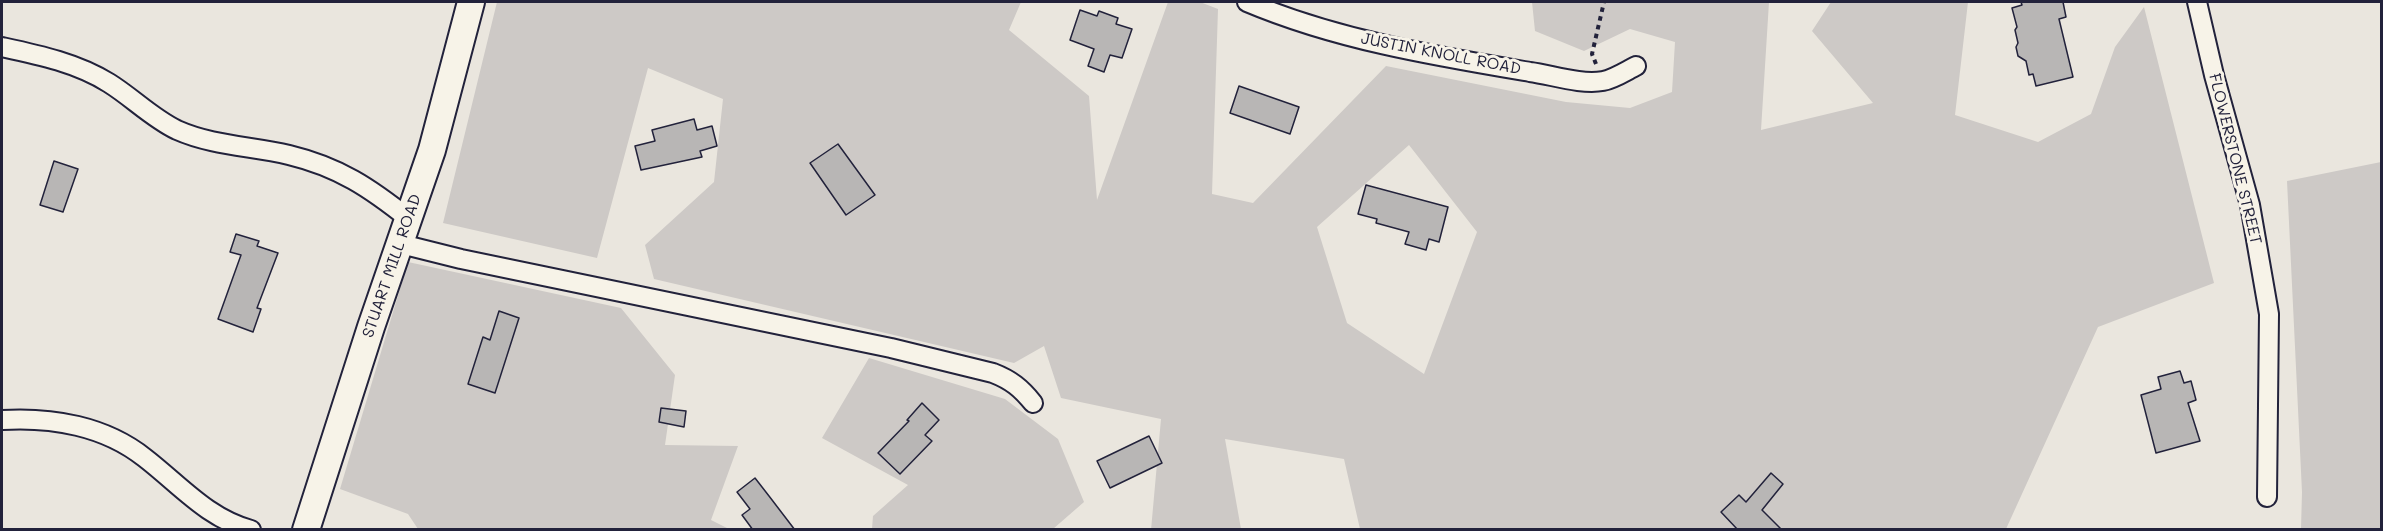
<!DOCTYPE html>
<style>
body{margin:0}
#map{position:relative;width:2383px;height:531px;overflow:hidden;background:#eae6de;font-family:Mali,sans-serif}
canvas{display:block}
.frame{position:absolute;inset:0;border:3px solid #22223b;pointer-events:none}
</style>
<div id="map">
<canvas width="2383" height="531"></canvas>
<div class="frame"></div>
</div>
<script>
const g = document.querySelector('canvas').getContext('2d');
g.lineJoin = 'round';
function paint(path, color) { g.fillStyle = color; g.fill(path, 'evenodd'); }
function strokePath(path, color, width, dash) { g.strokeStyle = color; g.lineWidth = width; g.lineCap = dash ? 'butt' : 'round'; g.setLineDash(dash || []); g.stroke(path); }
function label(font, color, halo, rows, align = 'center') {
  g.font = font + ' Mali,sans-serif'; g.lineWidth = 6; g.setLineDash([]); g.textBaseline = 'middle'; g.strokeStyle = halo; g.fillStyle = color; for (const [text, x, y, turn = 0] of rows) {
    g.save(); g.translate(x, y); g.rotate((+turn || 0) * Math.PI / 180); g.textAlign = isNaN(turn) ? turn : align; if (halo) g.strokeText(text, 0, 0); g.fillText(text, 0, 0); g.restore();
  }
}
paint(new Path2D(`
 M497,2H1021L1009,30L1089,96L1097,200L1168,2H1200L1218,9L1212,194L1253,203L1386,66L1566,102L1630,108L1672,92L1675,42L1630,29L1584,51L1535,31L1532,2H1769L1761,130L1873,103L1812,31L1831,2H1968L1955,115L2038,142L2091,114L2115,47L2144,7L2214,283L2098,327L2006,529H1360L1344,459L1225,439L1241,529L1151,530L1161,419L1061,398L1044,346L1014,363L654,279L645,245L714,182L723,99L648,68L597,258L443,223ZM1409,145L1477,232L1424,374L1347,323L1317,227Z
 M2381,162V529H2301L2302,492L2287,181Z
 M408,262L621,308L675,375L665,445L738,446L711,520L729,529H418L408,514L340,489Z
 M869,358L1005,399L1058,439L1084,502L1053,529H872L873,516L908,485L822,438Z`), '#cdc9c6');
const building = new Path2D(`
 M2021,2H2063L2066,17L2059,19L2073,77L2036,86L2033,74L2029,75L2026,61L2018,56L2016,47L2018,43L2015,30L2017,27L2012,8L2022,5Z
 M1080,10L1097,16L1099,11L1118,18L1116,24L1132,29L1122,58L1110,55L1104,72L1088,66L1094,49L1070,40Z
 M1239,86L1299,107L1290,134L1230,113Z
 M694,119L697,130L712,126L717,146L700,151L702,157L641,170L635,146L655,141L652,130Z
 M838,144L875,195L846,215L810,163Z
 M54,161L78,169L63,212L40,205Z
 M1366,185L1448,207L1439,242L1429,239L1426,250L1405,244L1409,232L1376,223L1377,219L1358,214Z
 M236,234L259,241L257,246L278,253L257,308L261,309L253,332L218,319L241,255L230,252Z
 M499,311L519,318L495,393L468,384L483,337L490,340Z
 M2180,371L2184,383L2191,381L2196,400L2188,403L2200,441L2156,453L2141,395L2161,389L2158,377Z
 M922,403L939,420L925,435L932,441L900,474L878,453L909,421L907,420Z
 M661,408L686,411L684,427L659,422Z
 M1149,436L1162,463L1110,488L1097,461Z
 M1771,473L1783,484L1762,510L1782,530H1738L1721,512L1739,495L1746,502Z
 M755,478L769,496L795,530H753L742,515L750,509L737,492Z`);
paint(building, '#b8b6b5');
strokePath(building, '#22223b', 1.5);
const street = new Path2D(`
 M1247,2C1337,40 1435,56 1530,72C1552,75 1581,85 1603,81C1614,79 1626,71 1636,66
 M2197,2L2214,75L2250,205L2269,314L2267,497
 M2,47C39,55 77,63 109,83C133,98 152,118 177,130C213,146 252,146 289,155C339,167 370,188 409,219
 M401,244L461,259L891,348L993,373C1011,380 1021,388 1033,403
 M2,420C52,417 105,426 145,458C180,485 207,518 251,530`);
const secondary = new Path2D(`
 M306,530L371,327L432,150L471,2`);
strokePath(street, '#22223b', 22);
strokePath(secondary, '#22223b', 30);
strokePath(new Path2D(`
 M1596,64L1592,54L1604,2`), '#22223b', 4, [4.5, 4.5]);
strokePath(street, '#f7f3e8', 18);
strokePath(secondary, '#f7f3e8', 26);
label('16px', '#22223b', '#f7f3e8', [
 ["JUSTIN KNOLL ROAD",1441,54,11],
 ["FLOWERSTONE STREET",2235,159,76],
 ["STUART MILL ROAD",392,266,-71]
]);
</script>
